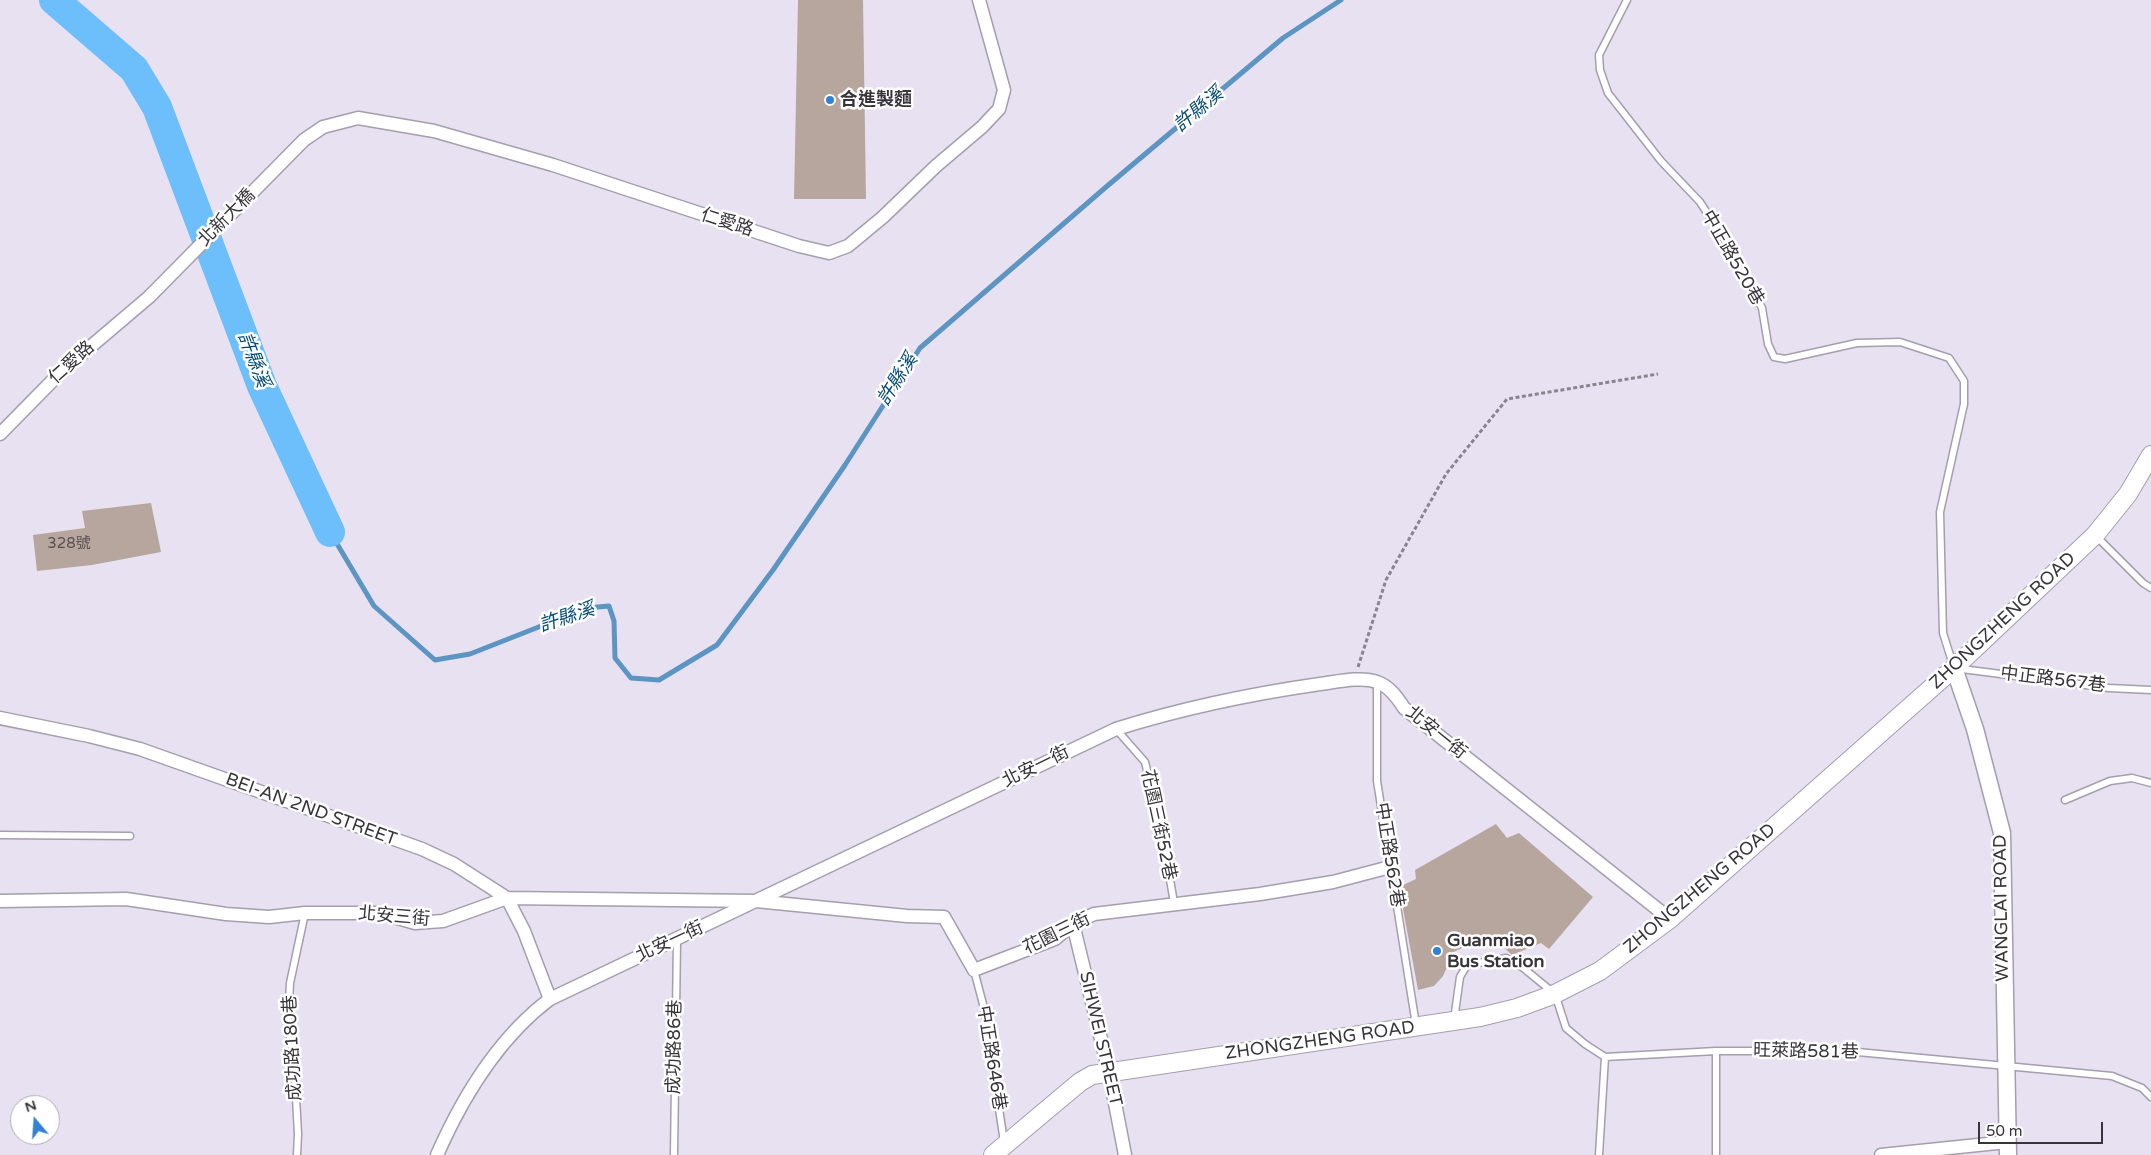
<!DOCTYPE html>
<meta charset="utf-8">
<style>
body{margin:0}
#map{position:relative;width:2151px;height:1155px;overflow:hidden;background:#e8e1f2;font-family:"Varela Round",sans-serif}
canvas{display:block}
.north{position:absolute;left:10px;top:1095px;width:50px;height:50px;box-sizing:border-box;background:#fff;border:1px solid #afaeb0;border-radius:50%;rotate:342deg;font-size:14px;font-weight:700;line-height:20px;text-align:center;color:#37343a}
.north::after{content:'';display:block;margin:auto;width:18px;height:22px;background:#3381d1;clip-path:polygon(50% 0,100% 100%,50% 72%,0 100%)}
.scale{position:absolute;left:1978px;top:1122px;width:125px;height:22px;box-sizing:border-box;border:2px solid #37343a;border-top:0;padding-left:6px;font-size:15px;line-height:18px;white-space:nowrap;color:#37343a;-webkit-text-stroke:4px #fff;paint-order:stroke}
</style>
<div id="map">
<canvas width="2151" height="1155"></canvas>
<div class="north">N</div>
<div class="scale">50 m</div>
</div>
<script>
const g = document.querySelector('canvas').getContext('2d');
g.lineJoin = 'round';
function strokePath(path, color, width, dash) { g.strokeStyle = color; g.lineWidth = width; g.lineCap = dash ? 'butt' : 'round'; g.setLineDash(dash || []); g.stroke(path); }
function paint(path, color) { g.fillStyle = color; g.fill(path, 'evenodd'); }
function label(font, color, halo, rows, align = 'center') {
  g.font = font + ' "Varela Round","Noto Sans TC",sans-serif'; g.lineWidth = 5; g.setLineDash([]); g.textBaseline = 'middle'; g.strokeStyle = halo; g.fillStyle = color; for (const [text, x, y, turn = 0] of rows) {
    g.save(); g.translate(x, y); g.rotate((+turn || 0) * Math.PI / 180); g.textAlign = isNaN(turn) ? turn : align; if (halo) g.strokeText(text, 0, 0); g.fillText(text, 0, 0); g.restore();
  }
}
strokePath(new Path2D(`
 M330,532L374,606L435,660L470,654L587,608L609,606L614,621L615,658L631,678L659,680L717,645L773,570L845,465L920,348L1106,187L1283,38L1341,0`), '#5c95c1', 5);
strokePath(new Path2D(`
 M54,0L134,69L157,107L262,386L330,532`), '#6cbffb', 30);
paint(new Path2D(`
 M798,0H863L866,199H794Z
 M151,503L161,552L92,565L37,571L33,535L85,528L82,511Z
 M1496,824L1507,838L1519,833L1593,897L1549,949L1541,943L1512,955L1490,935L1447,955L1448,965L1443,976L1434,986L1418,990L1399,887L1416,879L1415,870Z`), '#b7a69d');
const service = new Path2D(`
 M1627,0L1599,55L1600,70L1608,93L1661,161L1700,202L1734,255L1762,308L1768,344L1774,357L1785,359L1857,343L1900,342L1949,358L1964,381V404L1940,512L1943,633L1954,668L2109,688L2151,690
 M2096,536L2143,583L2151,588
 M1377,681V781L1416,1025
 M1116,729L1145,762L1162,832L1174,903
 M2065,800L2110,781L2132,778L2151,783
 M0,835L130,836
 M974,970L984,1008L1004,1142
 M1454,1020L1460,977L1467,965L1506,958L1522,967L1555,994L1566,1028L1585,1044L1605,1057L1599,1155
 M1605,1057L1716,1051H1847L2112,1076L2142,1088L2151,1097
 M297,1155L298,1134L294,1061L288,1024L290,983L305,913
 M674,1155L677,940
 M1716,1155V1051`);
const minor = new Path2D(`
 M0,434L63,370L149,297L304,140L323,127L358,118L434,131L553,165L799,246L829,253L848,246L883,217L936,166L982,127L999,109L1004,90L979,0
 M0,718L89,736L140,749L422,849L454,864L507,898L524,931L550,999
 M0,901L126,899L226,914L269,917L305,913H380L415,923L443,921L507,898L756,901L907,916L944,917L974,970L1055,939L1073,924L1094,914L1260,894L1333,882L1390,867
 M1073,924L1109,1072L1125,1155
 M437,1155C463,1096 498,1038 550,999L1116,729C1183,708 1250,694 1320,684C1336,682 1362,676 1377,682C1389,686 1397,697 1404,708L1670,919
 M1881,1155L2007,1142`);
const tertiary = new Path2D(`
 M1954,668L1975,729L2002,833L2008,1155`);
const secondary = new Path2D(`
 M993,1155L1080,1082L1092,1075L1480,1017L1517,1008L1555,994L1600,971L1670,919L1954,668L2095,535L2128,494L2151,455`);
strokePath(service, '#a49ead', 9);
strokePath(minor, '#a49ead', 15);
strokePath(tertiary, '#a49ead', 19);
strokePath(secondary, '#a49ead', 20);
strokePath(new Path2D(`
 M1358,667L1386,580L1446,474L1507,399L1658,374`), '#89848f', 3, [4, 2.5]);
strokePath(service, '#fff', 6);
strokePath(minor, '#fff', 12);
strokePath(tertiary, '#fff', 16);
strokePath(secondary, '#fff', 18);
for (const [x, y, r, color] of [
 [830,100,5,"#3381d1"],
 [1437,951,5,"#3381d1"]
]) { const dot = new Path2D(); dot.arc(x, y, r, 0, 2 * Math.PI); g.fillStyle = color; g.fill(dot); strokePath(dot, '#fff', 2); }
label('15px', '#575053', null, [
 ["328號",69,544]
]);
label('bold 18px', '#37343a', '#fff', [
 ["合進製麵",840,100],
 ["Guanmiao",1447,941],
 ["Bus Station",1447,962]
], 'left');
label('18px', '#37343a', '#fff', [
 ["北新大橋",227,218,-45],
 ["仁愛路",727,223,18],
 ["中正路520巷",1732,258,60],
 ["仁愛路",72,363,-42],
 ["ZHONGZHENG ROAD",2003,621,-43],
 ["中正路567巷",2053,680,7],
 ["北安一街",1436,733,39],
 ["北安一街",1036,767,-26],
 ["BEI-AN 2ND STREET",311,810,20],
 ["花園三街52巷",1158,825,78],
 ["中正路562巷",1389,855,81],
 ["ZHONGZHENG ROAD",1700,889,-40],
 ["WANGLAI ROAD",2002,908,-91],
 ["北安三街",394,917,5],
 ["花園三街",1057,934,-26],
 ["北安一街",670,942,-25],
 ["SIHWEI STREET",1100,1039,77],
 ["ZHONGZHENG ROAD",1320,1041,-8],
 ["成功路86巷",675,1047,-89],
 ["成功路180巷",293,1048,-93],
 ["旺萊路581巷",1806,1052,1],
 ["中正路646巷",991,1058,81]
]);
label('italic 19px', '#054a70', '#fff', [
 ["許縣溪",1199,110,-40],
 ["許縣溪",253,360,69],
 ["許縣溪",898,380,-57],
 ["許縣溪",567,618,-18]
]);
</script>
